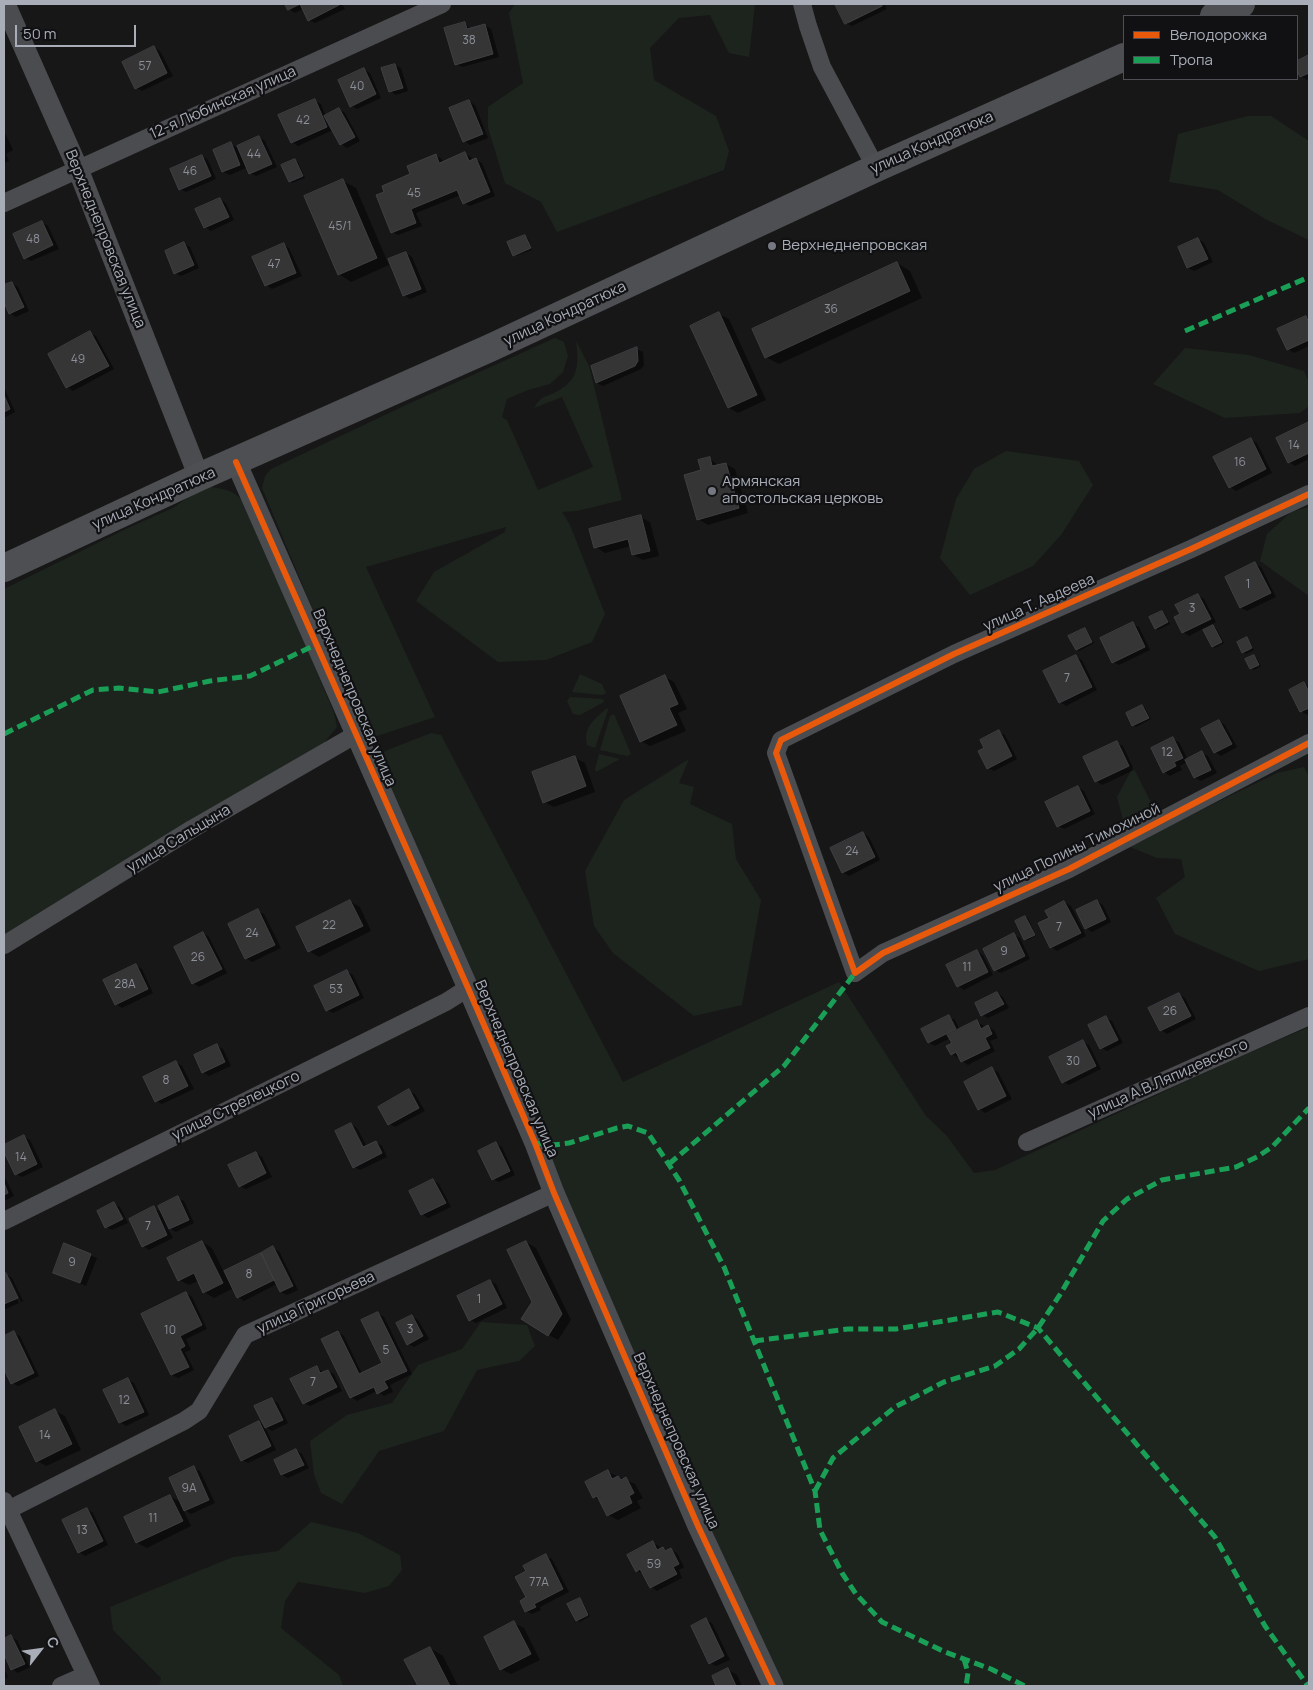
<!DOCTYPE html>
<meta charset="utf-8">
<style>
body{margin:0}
#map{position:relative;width:1313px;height:1690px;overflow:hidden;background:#171717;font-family:Manrope,sans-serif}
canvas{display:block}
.frame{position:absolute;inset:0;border:5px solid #a8adb8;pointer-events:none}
.legend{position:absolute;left:1123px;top:15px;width:175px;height:65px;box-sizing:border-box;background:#111113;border:1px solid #4d4f55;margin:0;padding:6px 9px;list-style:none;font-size:15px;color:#a8adb8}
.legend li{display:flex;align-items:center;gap:10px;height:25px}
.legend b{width:25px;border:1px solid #4d4f55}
.north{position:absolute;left:15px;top:1625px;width:50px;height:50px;-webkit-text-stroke:4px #111113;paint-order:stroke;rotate:60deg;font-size:14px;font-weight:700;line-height:20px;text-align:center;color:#a8adb8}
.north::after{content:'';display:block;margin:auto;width:18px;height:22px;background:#a8adb8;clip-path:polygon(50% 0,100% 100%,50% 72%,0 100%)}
.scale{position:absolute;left:15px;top:25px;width:121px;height:22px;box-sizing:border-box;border:2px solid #a8adb8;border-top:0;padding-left:6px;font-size:15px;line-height:18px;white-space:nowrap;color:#a8adb8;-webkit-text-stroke:4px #111113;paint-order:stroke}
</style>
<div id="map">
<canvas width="1313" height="1690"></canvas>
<div class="frame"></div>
<ul class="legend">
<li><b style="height:6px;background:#e8590c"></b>Велодорожка</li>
<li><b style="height:6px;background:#1a9f57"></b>Тропа</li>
</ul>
<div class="north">С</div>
<div class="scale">50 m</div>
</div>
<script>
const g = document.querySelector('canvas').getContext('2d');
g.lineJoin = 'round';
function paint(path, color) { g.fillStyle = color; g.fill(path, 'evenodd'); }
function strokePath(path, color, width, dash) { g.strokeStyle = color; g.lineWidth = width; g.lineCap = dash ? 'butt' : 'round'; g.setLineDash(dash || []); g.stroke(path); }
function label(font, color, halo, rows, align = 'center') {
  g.font = font + ' Manrope,sans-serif'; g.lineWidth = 4.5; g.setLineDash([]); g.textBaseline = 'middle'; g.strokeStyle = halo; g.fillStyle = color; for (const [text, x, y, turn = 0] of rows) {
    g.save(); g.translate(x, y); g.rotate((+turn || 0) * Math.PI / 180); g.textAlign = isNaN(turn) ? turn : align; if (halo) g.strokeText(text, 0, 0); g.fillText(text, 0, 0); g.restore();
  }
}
paint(new Path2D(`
 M515,4H755L749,57L729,53L710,15L679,18L650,48L654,80L716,116L729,151L724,170L557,232L541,202L505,183L488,128V107L523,83L509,13Z
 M1248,116H1271L1309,141V240L1267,220L1218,190L1169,182L1178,134Z
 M555,338L564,342L568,356L563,372L550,384L528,390L507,399L502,417L507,420L538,490L593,467L562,397L534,408C542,395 544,398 556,392C579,380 579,365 576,341L589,366L622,500L577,511L562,512L570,525L605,614L592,642L546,660L498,662L416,601L434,572L505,532L506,527L366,567L435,717L377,736L370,735L363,730L262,488L265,476L271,469L406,405Z
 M1185,348L1249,355L1304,371L1309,382V406L1300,413L1225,418L1153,384Z
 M1006,451L1079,461L1093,485L1061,535L1033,566L970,595L940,558L956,499L974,469Z
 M210,487C233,490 238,493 251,512L334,713L337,727L323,744L4,935V589L128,528L175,507L193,493Z
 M1309,507V596L1260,561L1267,534L1291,512Z
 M580,674L602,684L606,693L602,695L572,692Z
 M570,697L603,699L604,702L580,715L573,714L567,701Z
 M607,708L608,710L595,748L587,745C583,727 594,720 607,708Z
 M614,714L631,754L627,756L600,750L610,716Z
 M431,733L441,735L623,1082L839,982L926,1116L947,1136L974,1173L995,1170L1228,1062L1309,1027V1686H782L644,1390L377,761L385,751Z
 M599,754L620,759L596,772L595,769Z
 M689,759L679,783L694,787L690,804L732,824L736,859L761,900L742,1005L694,1016L613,953L594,926L585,871L624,800Z
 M1133,767L1164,828L1277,773L1304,767L1309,777V959L1259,971L1175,934L1156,898L1185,877L1181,859L1157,858L1130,847L1117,797Z
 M481,1322L527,1325L535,1346L519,1361L477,1370L444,1431L379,1451L342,1504L321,1493L314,1474L310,1441L347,1415L392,1403L418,1365L462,1349Z
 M311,1522L358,1533L400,1555L402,1570L389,1586L365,1593L298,1582L285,1601L281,1628L339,1675L343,1686H159L161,1678L113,1630L110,1607L233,1557L278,1551Z`), '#1d241e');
paint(new Path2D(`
 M286,4H342L345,9L315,23L309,20L303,9L295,13L289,9Z
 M837,4H883L848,21V24L885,5L887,9L852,26L846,23Z
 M465,23L471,29L485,25L491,29L499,57L462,67L456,64Z
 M154,47L160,51L173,76L142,91L136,88Z
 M1309,57V79L1307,80L1301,76L1297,67V63Z
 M395,65L401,68L408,91L396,95L390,91L383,69Z
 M363,69L370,73L381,98L357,109L351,106Z
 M314,100L321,104L326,117L339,109L345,113L360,141L347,148L341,144L333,130L298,146L292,142Z
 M469,101L475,105L488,138L470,145L464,141Z
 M4,133L6,135L13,150L6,154L9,161L4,163Z
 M259,137L265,141L277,167L256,176L250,173L248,167L230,175L223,172L214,151L231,144L240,149Z
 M465,154L471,157L472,160L475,159L482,163L495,196L470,206L464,203L461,195L416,213L422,226L398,235L392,232L386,192L412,175L435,155L442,159L443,163Z
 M202,156L208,160L216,179L186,192L180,189Z
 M295,160L298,162L305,178L292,183L290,181Z
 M343,181L356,188L389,265L351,282L339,274Z
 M220,199L226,203L234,220L211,231L205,227Z
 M42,222L48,226L59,249L31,261L25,258Z
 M525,237L528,238L532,250L516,256L514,255Z
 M1198,239L1204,243L1213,262L1194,271L1188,268Z
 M184,244L190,247L199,268L181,276L175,273Z
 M283,244L289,248L302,276L272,289L266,285Z
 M406,253L412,257L427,292L410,299L404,295L390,260Z
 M897,263L910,271L922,298L779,364L766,357Z
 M12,283L18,287L29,311L16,317L10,313L4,299V287Z
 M719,314L729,319L766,400L738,413L729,408Z
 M1306,317L1309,319V346L1294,353L1288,349Z
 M90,333L96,336L114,369L73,391L67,387Z
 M637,349L643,352L644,365L641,369L603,386L597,383L592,367Z
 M4,387L15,412L4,418Z
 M1309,423V459L1295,466L1289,462L1278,439Z
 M1250,439L1257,443L1272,473L1236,491L1230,487Z
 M709,458L719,466L726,464L735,469L748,513L708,525L698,519L703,471Z
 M640,517L650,522L659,556L643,560L633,555L631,546L605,553L596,547Z
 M1255,564L1261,567L1276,597L1247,611L1241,608L1227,578Z
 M1198,595L1204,599L1216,622L1211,625L1216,628L1224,643L1215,648L1212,646L1204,628L1189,636L1183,632L1182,614Z
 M1162,612L1165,614L1170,624L1158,630L1156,628Z
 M1133,624L1139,627L1150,650L1119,665L1113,662Z
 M1085,629L1087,631L1094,643L1079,651L1077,649Z
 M1247,639L1249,640L1254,650L1246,654L1243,652Z
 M1254,656L1257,658L1261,666L1254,670L1251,668Z
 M1076,657L1082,660L1097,690L1066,706L1060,702Z
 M665,677L674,682L687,709L678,713L686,731L650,746L641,741Z
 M1304,684L1309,686V714L1307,715L1301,711Z
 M1142,706L1145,708L1151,719L1136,727L1133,725Z
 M1219,721L1225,725L1237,747L1221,756L1215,752Z
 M999,732L1005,735L1017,759L994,771L988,768L985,749Z
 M1173,739L1179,742L1188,760L1202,753L1208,756L1217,773L1201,781L1195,778L1187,762L1180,766L1182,770L1170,776L1164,772Z
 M1117,743L1123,746L1134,770L1102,785L1096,781L1085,758Z
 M575,758L585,763L595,792L554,807L544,802Z
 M1078,787L1084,791L1095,814L1064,829L1058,826Z
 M863,833L869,837L880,860L849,876L842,872Z
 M350,901L360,907L371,931L319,957L309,951L297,927Z
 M1097,901L1103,905L1111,922L1092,932L1086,928L1077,911Z
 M1064,902L1071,906L1086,936L1057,951L1051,947Z
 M258,911L264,914L281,948L252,962L246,958L230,924Z
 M1025,917L1028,918L1036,936L1028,940L1025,939Z
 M203,933L209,937L227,973L199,987L193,983Z
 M1014,935L1020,938L1030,959L1001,973L995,970Z
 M977,951L983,955L993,975L964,990L958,986Z
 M136,966L142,969L153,993L122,1008L116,1004Z
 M347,971L353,975L364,998L333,1013L327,1010Z
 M997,993L1003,997L1009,1008L988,1018L982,1015Z
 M1179,994L1185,998L1196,1019L1167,1034L1161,1030Z
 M949,1017L955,1020L960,1030L976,1022L983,1025L984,1029L988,1027L994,1030L998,1038L990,1041L995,1051L968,1065L962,1061L960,1057L958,1058L952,1054L953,1044L950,1038L935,1046L929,1043Z
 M1106,1018L1112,1021L1123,1043L1107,1051L1101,1048Z
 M1083,1042L1089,1045L1101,1069L1069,1085L1063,1082Z
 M217,1046L223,1049L231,1066L209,1076L203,1072Z
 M176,1062L182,1066L194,1089L162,1104L156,1101Z
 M992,1069L998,1072L1012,1099L985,1113L979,1109Z
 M409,1091L415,1094L425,1111L395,1127L389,1124Z
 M351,1124L357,1128L367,1147L376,1142L382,1146L387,1157L360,1170L354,1167Z
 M24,1137L30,1140L43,1167L22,1177L16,1174L4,1149V1146Z
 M496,1144L502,1147L515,1175L499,1182L493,1179Z
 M256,1153L262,1157L272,1177L246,1189L239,1186Z
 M4,1175L14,1196L4,1201Z
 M433,1180L439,1184L451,1207L428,1218L422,1214Z
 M178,1198L184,1201L194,1223L176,1232L167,1227L173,1238L149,1250L143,1246L154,1208L163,1213Z
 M114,1204L120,1207L128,1223L112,1230L106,1227Z
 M202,1242L212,1248L224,1272L273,1248L279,1251L298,1290L287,1295L281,1292L277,1284L244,1301L238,1297L234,1288L214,1298L204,1292L198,1281L189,1285L179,1280Z
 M526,1242L536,1248L571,1320L558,1340L549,1335L533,1302Z
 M64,1245L97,1258L86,1286L60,1275Z
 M6,1274L12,1278L23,1301L21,1302L10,1278H7L19,1303L4,1310V1275Z
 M490,1281L496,1284L507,1308L476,1323L470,1320Z
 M186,1293L192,1297L207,1329L186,1339L191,1350L185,1352L194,1370L178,1378L172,1375L143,1314Z
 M378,1313L384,1317L412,1374L390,1385L393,1392L384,1396L377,1391L357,1401L351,1397L338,1332L344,1336L362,1374L383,1364Z
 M412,1316L418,1320L429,1339L414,1347L408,1344Z
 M14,1333L20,1336L39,1376L18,1386L12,1383L4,1366V1338Z
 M317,1367L324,1373L328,1371L334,1374L342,1391L310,1406L304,1403Z
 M128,1380L134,1383L149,1415L126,1426L120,1422Z
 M272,1399L278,1403L288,1423L272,1431L265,1427L276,1450L248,1463L242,1460L259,1422L266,1426Z
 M55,1411L65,1416L81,1450L46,1466L37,1461Z
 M296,1450L302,1454L309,1468L288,1478L282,1475L275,1461Z
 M194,1468L200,1471L215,1503L191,1514L183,1509L191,1526L147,1548L137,1543L125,1518L170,1496L182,1503Z
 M608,1472L635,1484L643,1498L637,1501L641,1508L618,1520L608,1515L601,1501L594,1497Z
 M87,1509L93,1513L108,1545L85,1556L79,1552Z
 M653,1543L659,1546L661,1550L663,1548L668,1551L671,1550L677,1553L684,1567L679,1570L682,1578L657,1591L651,1587L644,1574L637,1571Z
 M546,1556L552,1559L569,1592L540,1607L541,1610L532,1614L526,1611L528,1572Z
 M580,1599L582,1601L590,1616L580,1622L577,1620Z
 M706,1620L712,1623L730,1660L716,1666L710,1663Z
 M514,1623L524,1628L540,1660L511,1674L501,1669Z
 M11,1637L17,1640L30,1667L18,1673L12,1669L4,1652V1640Z
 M430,1648L443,1656L458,1686H419L406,1660Z
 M4,1668L8,1677L4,1679Z
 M728,1670L737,1675L742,1686H718L713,1676Z`), '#0007');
const building = new Path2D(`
 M285,4H339V5L308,21L300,4L288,10Z
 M835,4H881L882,6L845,24Z
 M465,22L467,29L485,24L493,54L455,65L444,28Z
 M154,46L167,73L135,89L122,62Z
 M1309,55V73L1300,77L1297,70V61Z
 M395,64L403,88L389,92L381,68Z
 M364,68L376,94L350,107L338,80Z
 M315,99L327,127L291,143L278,115Z
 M469,100L483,134L463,142L449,108Z
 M339,108L355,137L340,145L324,116Z
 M259,136L272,164L249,174L237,146Z
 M231,142L240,165L222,172L213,150Z
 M465,152L469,161L476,158L490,192L463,204L457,190L411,209L416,223L391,233L376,195L384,192L382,186L410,174L407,166L436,154L439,163Z
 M202,155L211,176L179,190L170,169Z
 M295,159L303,176L289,182L281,165Z
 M343,179L377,258L338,275L304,196Z
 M220,198L229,217L204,228L195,209Z
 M42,221L53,245L24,259L13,234Z
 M525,235L531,248L513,256L507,242Z
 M1198,238L1208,259L1187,268L1178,247Z
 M184,242L194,265L174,274L165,251Z
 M284,243L296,273L265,286L252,257Z
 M406,252L421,289L403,296L388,259Z
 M897,262L910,291L765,358L752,329Z
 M12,282L24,307L9,314L4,302V285Z
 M719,312L757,395L728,408L690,326Z
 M1306,316L1309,323V340L1287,350L1277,329Z
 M90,331L109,366L66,388L48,354Z
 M637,347L638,361L635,366L596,383L591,366Z
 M4,395L10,409L4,412Z
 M1309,422V453L1288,463L1276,438Z
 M1251,438L1266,469L1229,488L1213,457Z
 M710,457L712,466L726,463L739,508L697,520L684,475L701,470L698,460Z
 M641,515L650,551L632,555L628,539L594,548L589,529Z
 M1255,562L1271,593L1240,608L1225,577Z
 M1198,594L1211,619L1182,633L1174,617L1180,614L1175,605Z
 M1162,611L1168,622L1155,629L1149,617Z
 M1133,622L1145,647L1112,663L1100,638Z
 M1213,625L1222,642L1212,647L1203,630Z
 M1085,628L1092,642L1076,650L1068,636Z
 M1247,637L1252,648L1242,653L1237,642Z
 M1076,655L1092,687L1059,703L1043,671Z
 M1254,655L1259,665L1250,669L1245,659Z
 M665,675L678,704L669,708L677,725L640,742L620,696Z
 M1304,682L1309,692V708L1300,712L1289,690Z
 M1142,705L1149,718L1132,726L1126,713Z
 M1219,720L1232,744L1214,753L1201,729Z
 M999,730L1012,756L987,769L978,751L984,748L980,740Z
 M1173,737L1183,758L1174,762L1176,766L1163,773L1151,748Z
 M1117,741L1129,766L1095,782L1083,757Z
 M1202,751L1211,770L1194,778L1185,760Z
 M575,756L586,786L543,803L532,772Z
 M1078,786L1090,811L1057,827L1045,802Z
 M863,832L875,857L842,873L830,848Z
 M350,900L363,926L308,952L296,927Z
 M1097,900L1106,919L1085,929L1076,910Z
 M1064,901L1081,933L1050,948L1038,923L1049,918L1045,911Z
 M258,909L275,945L245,959L228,924Z
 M1025,916L1035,935L1024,940L1015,921Z
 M203,932L222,969L192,984L174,947Z
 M1014,933L1025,956L994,971L983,949Z
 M977,950L988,972L957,987L946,965Z
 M136,964L148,989L115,1005L103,980Z
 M347,970L359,995L326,1011L314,986Z
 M997,992L1004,1004L981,1016L975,1003Z
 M1179,993L1191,1016L1160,1031L1148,1008Z
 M949,1015L956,1029L928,1043L921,1029Z
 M1106,1016L1118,1040L1100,1049L1088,1025Z
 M977,1020L981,1029L988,1025L992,1034L985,1038L990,1048L961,1062L956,1052L951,1055L946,1046L952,1043L947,1035Z
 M1083,1040L1096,1066L1062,1083L1049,1057Z
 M217,1044L225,1062L202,1073L194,1055Z
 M176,1061L188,1086L155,1102L143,1077Z
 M992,1067L1006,1096L978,1110L964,1082Z
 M409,1089L419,1108L388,1125L378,1107Z
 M351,1123L363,1147L376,1141L382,1153L353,1168L335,1131Z
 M24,1135L37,1164L15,1175L4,1152V1145Z
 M496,1142L510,1171L492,1180L478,1151Z
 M256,1152L266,1173L239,1187L228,1165Z
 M433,1179L446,1203L421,1215L409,1191Z
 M4,1183L8,1193L4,1195Z
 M178,1196L189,1220L169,1229L158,1206Z
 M114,1202L123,1219L105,1228L97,1211Z
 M154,1206L167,1235L142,1247L129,1219Z
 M202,1241L223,1283L203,1293L194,1273L178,1281L167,1258Z
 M526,1241L562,1314L548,1336L521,1319L532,1302L507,1250Z
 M64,1243L91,1254L80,1283L53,1273Z
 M273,1246L293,1286L280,1292L261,1253Z
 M261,1253L274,1280L237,1298L224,1271Z
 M6,1273L18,1298L4,1304V1274Z
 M490,1280L502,1304L469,1321L457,1296Z
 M186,1292L202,1325L180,1336L185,1346L180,1349L189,1367L171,1375L141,1314Z
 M378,1312L407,1371L384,1381L388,1388L377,1394L374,1387L350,1398L321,1339L338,1331L359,1374L382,1363L361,1320Z
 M412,1315L423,1336L407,1345L396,1323Z
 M14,1331L34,1373L11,1384L4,1369V1336Z
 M317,1366L320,1373L328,1370L337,1387L303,1404L290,1379Z
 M128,1378L144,1412L119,1423L103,1390Z
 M272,1398L283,1420L265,1428L254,1406Z
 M55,1409L72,1444L36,1462L19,1427Z
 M259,1421L271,1446L241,1461L229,1436Z
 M296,1449L304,1465L281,1475L274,1460Z
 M194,1466L209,1500L184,1511L169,1478Z
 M608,1470L612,1479L618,1476L621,1480L626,1477L634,1493L629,1496L632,1503L607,1516L597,1496L593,1498L585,1482Z
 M170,1495L183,1521L136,1543L124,1517Z
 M87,1508L103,1541L78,1553L62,1520Z
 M653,1541L657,1550L663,1547L665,1551L671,1548L679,1564L673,1567L677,1574L650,1588L640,1569L636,1572L627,1555Z
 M546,1554L563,1589L534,1604L536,1607L525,1612L520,1601L526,1597L515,1577L526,1571L523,1566Z
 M580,1598L588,1615L576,1621L567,1604Z
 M706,1618L724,1656L709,1664L691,1626Z
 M514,1621L531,1654L500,1670L484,1637Z
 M11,1635L25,1664L11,1670L4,1654V1639Z
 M430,1647L450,1686H418L404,1660Z
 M728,1668L736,1686H716L712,1676Z`);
paint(building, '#353536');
strokePath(building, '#3f4043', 1);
strokePath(new Path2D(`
 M802,4L808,26L822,67L876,168
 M4,203L442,4
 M1309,494L1191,549L954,654L781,740L776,753L855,973L883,953L1069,869L1309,743
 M4,945L192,829L355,735
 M1027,1142L1309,1016
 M4,1221L446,1002L468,988
 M4,1501L91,1686
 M8,1510L184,1421L199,1411L245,1335L554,1193
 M61,1686L86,1675`), '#4b4c50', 18);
strokePath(new Path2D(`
 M5,4L78,169L199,477
 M236,462L468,988L535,1143L554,1193L698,1526L773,1686`), '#4b4c50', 21);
strokePath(new Path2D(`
 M1214,16L1241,4
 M4,568L199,477L490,348L876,168L1124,57`), '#4d4f52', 28);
strokePath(new Path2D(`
 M1185,331L1309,277
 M4,734L93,690L119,688L158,692L210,681L250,676L317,644
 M535,1143L553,1145L569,1143L617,1128L628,1126L648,1133L679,1180L724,1267L815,1491L820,1530L842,1573L856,1594L882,1622L945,1652L991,1669L1025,1686
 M669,1164L784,1066L855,973
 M754,1341L848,1329H896L998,1312L1038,1328L1215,1537L1265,1626L1308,1686
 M815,1491L833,1458L895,1407L944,1382L995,1366L1019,1349L1038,1328L1061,1293L1103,1221L1127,1199L1162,1180L1236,1167L1257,1157L1272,1147L1309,1108
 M964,1659L968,1673L966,1686`), '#1a9f57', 5, [10, 5]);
strokePath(new Path2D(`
 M236,462L468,988L535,1143L554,1193L698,1526L773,1686
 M1309,494L1191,549L954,654L781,740L776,753L855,973L883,953L1069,869L1309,743`), '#e8590c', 6);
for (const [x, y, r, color] of [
 [772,246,5,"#757880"],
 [712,491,5,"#757880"]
]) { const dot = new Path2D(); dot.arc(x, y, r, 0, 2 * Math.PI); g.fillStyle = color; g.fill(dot); strokePath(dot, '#111113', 2); }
label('12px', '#8b8f98', null, [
 ["38",469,41],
 ["57",145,67],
 ["40",357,87],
 ["42",303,121],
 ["44",254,155],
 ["46",190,172],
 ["45",414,194],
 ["45/1",340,227],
 ["48",33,240],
 ["47",274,265],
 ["36",831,310],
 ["49",78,360],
 ["14",1294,446],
 ["16",1240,463],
 ["1",1248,585],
 ["3",1192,609],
 ["7",1067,679],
 ["12",1167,753],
 ["24",852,852],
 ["22",329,926],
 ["7",1059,928],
 ["24",252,934],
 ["9",1004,952],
 ["26",198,958],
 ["11",967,968],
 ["28А",125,985],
 ["53",336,990],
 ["26",1170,1012],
 ["30",1073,1062],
 ["8",166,1081],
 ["14",21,1158],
 ["7",148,1227],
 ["9",72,1263],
 ["8",249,1275],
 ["1",479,1300],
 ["3",410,1330],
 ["10",170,1331],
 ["5",386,1351],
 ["7",313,1383],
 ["12",124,1401],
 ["14",45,1436],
 ["9А",189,1489],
 ["11",153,1519],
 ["13",82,1531],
 ["59",654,1565],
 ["77А",539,1583]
]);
label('15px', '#a8adb8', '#111113', [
 ["12-я Любинская улица",223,103,-24],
 ["улица Кондратюка",932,143,-24],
 ["Верхнеднепровская улица",105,239,68],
 ["улица Кондратюка",565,314,-25],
 ["улица Кондратюка",154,499,-24],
 ["улица Т. Авдеева",1039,603,-24],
 ["Верхнеднепровская улица",354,698,67],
 ["улица Сальцына",179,839,-31],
 ["улица Полины Тимохиной",1077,848,-26],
 ["Верхнеднепровская улица",516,1069,67],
 ["улица А.В.Ляпидевского",1168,1079,-24],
 ["улица Стрелецкого",236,1106,-26],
 ["улица Григорьева",316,1303,-25],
 ["Верхнеднепровская улица",676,1441,66]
]);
label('15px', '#a8adb8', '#111113', [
 ["Верхнеднепровская",782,246],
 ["Армянская",722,482],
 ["апостольская церковь",722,499]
], 'left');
</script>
